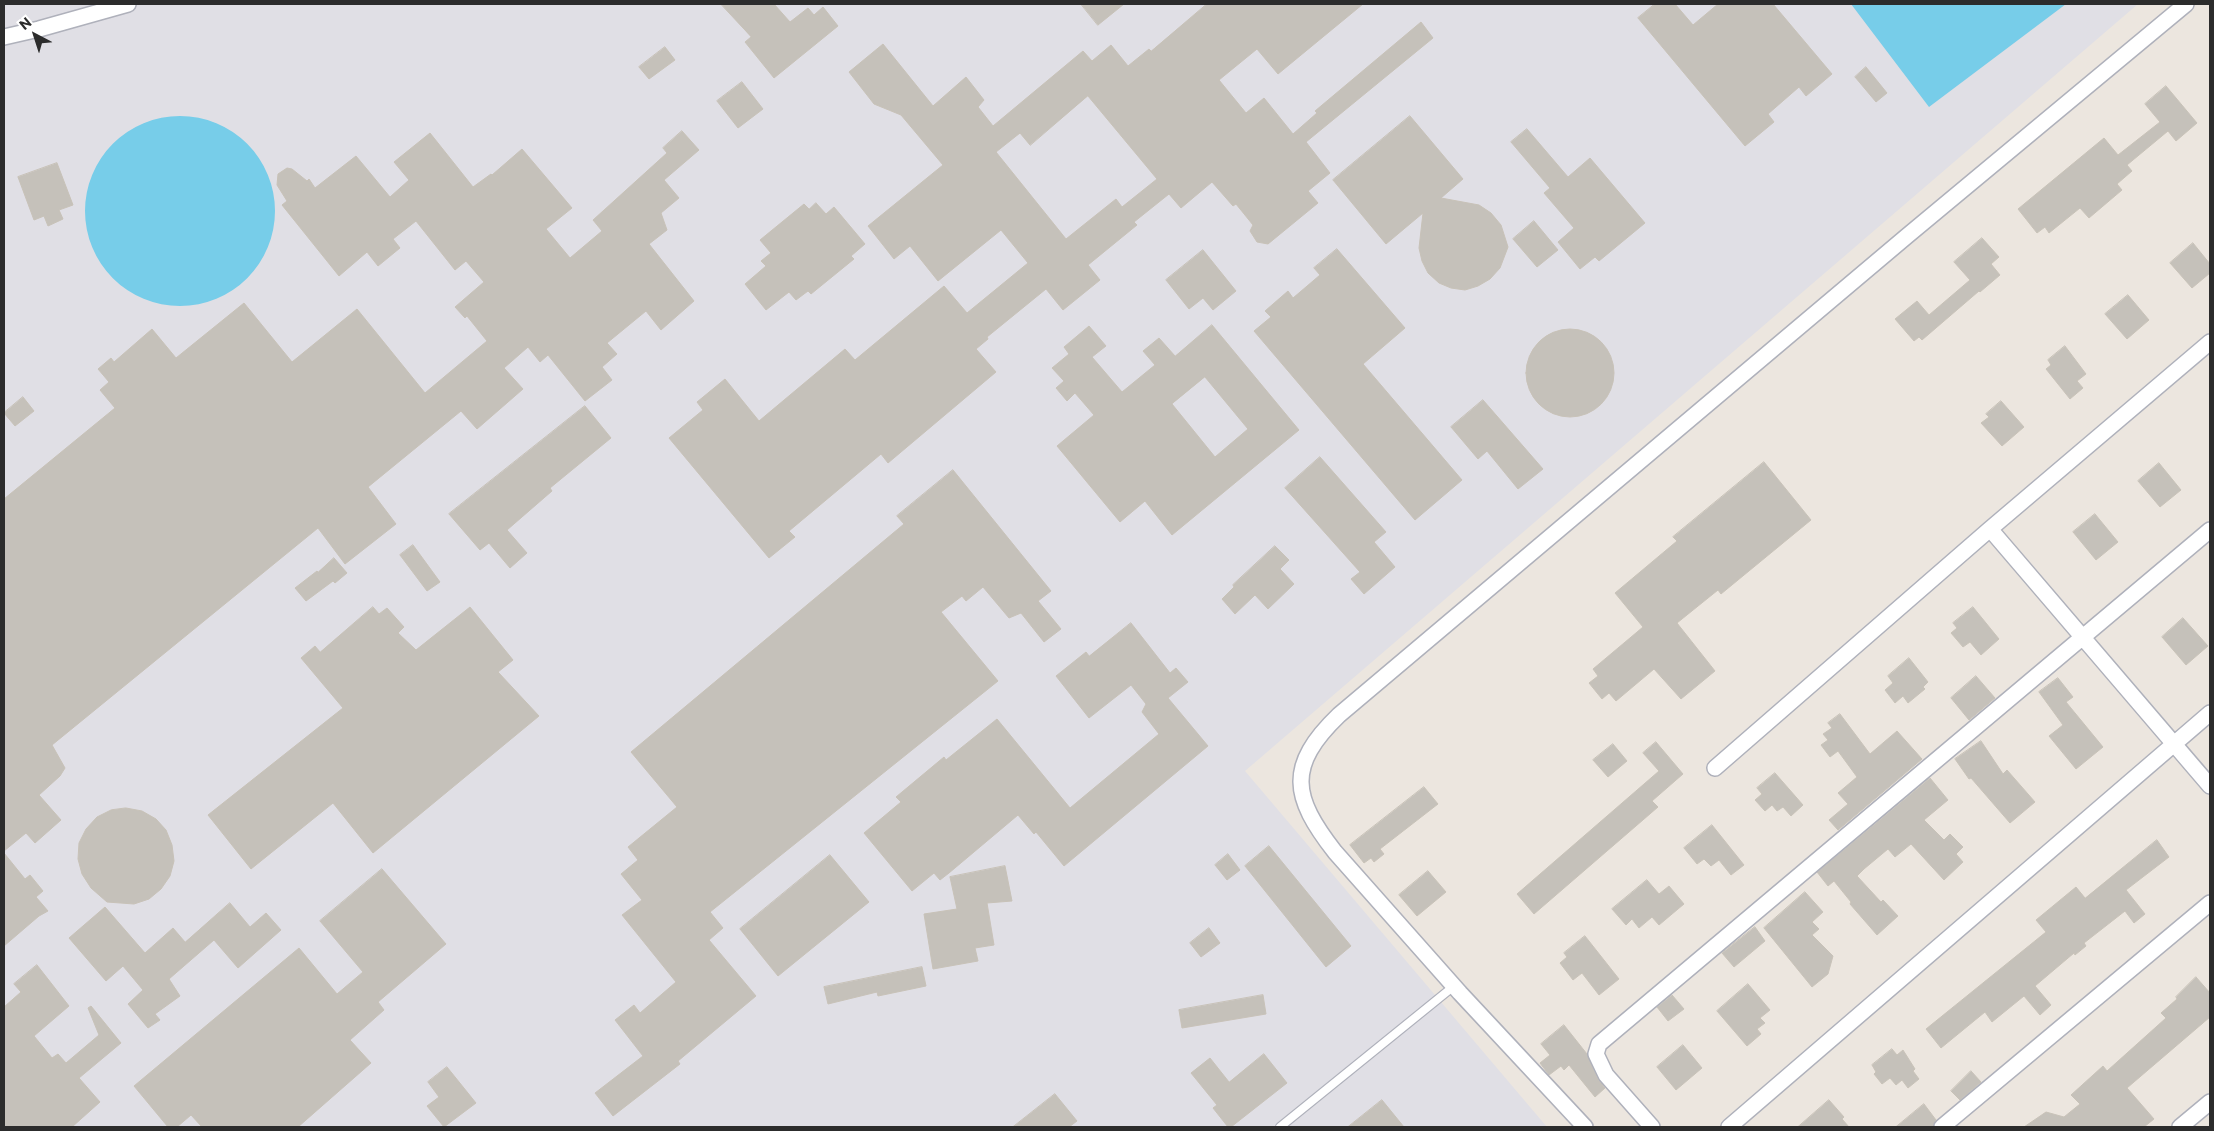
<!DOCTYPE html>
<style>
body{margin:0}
#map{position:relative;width:2214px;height:1131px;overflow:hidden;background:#ece6df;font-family:Commissioner,sans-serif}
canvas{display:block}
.frame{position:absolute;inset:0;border:5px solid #2c2c2c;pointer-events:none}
.north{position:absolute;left:10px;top:10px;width:50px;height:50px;-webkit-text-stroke:4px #fff;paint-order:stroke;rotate:320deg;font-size:14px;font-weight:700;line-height:20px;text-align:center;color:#2c2c2c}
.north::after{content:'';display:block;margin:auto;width:18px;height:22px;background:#2c2c2c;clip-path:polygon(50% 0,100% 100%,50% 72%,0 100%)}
</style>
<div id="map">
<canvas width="2214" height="1131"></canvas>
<div class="frame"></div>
<div class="north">N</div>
</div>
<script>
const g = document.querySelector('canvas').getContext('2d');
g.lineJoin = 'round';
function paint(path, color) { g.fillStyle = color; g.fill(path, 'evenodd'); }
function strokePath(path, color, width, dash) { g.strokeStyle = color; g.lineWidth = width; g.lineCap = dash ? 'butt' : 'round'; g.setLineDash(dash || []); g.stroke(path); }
paint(new Path2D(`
 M4,4H2138L1245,771L1547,1127H4Z`), '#e0dfe5');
paint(new Path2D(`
 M1851,4H2066L1929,107Z
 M85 211a95 95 0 1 1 190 0a95 95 0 1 1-190 0Z`), '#77cde9');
const building = new Path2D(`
 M721,4H774L790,22L808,8L814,15L823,7L838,26L774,78L745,42L751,37Z
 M1081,4H1124L1098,25Z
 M1207,4H1363L1278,74L1257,49L1219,80L1246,113L1264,98L1293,134L1317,113L1315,111L1421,22L1433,38L1306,142L1330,173L1308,191L1318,203L1268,244L1257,242L1250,231L1253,225L1236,204L1233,206L1212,182L1181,208L1169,194L1134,222L1137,225L1088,265L1100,280L1063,310L1046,289L987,337L988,339L976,349L996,372L888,463L881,454L789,531L795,537L769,558L669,438L703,410L697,402L725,379L759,421L845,349L855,360L944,286L967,313L1028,263L1001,230L938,281L910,246L894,259L868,226L943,165L901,115L874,104L849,72L883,44L933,106L966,77L984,100L978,107L993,126L1083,51L1092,61L1111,45L1128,66L1149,49L1151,51ZM1088,96L1157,179L1122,207L1116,199L1066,239L996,152L1020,133L1030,145Z
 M1655,4H1675L1693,25L1718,4H1773L1832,74L1806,96L1799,87L1768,114L1774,122L1745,146L1638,18Z
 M665,47L675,60L649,79L639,67Z
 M1866,67L1887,93L1876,102L1855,77Z
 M742,82L763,109L738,128L717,101Z
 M2166,86L2197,123L2176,141L2168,131L2127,165L2132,171L2117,184L2122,190L2089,218L2080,208L2049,233L2045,227L2037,233L2018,209L2104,138L2118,155L2160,122L2145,104Z
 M1410,116L1463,179L1441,198L1479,205L1491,213L1501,225L1508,247L1500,268L1490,279L1478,286L1465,290L1451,288L1439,283L1428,273L1422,261L1419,248L1423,213L1386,244L1333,180Z
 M1527,129L1568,177L1590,158L1645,223L1599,261L1595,257L1580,269L1558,242L1574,228L1544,193L1550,188L1511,142Z
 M682,131L699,150L664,180L679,198L661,213L667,230L649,244L694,301L661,330L646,311L607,343L617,354L602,367L612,380L585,401L548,355L540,362L528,347L504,368L523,389L477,429L461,411L368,487L396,524L345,564L318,528L52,745L65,768L60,776L39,795L61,820L35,843L26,833L4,851V499L115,408L100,390L109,382L98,369L111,358L114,362L152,329L176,358L244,303L292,362L357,309L425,393L487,341L467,316L465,318L455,307L484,282L466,261L455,270L416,221L393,239L400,248L378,266L367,252L339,276L282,205L287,201L277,185L278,174L287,168L292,169L307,181L309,179L315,188L356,156L390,197L409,180L394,162L430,133L473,187L491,174L492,175L522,149L572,208L546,229L570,258L602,231L593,220L667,153L663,148Z
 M57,163L73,205L59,210L63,219L48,226L44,216L34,220L18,177Z
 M816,203L826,214L834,207L865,244L851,256L854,259L811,294L808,291L796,300L789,292L766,310L745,284L766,266L761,261L771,253L760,240L804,204L809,209Z
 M1534,221L1558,250L1537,267L1513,239Z
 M1982,238L1999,257L1991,264L2000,275L1980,292L1979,291L1922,340L1919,337L1914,341L1895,319L1917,301L1929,315L1970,280L1954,262Z
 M2193,243L2210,264V273L2192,288L2170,263Z
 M1337,249L1405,328L1363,364L1462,480L1415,520L1254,331L1271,317L1265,311L1288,291L1293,298L1320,275L1314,268Z
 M1203,250L1236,291L1213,310L1203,298L1189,309L1166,280Z
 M2128,295L2149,320L2127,339L2105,314Z
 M1212,325L1299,430L1172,535L1145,501L1120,522L1057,446L1094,415L1075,393L1067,401L1056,388L1064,381L1052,368L1069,354L1064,347L1089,326L1106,346L1092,357L1122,392L1155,365L1143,351L1159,338L1175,356ZM1205,377L1248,429L1215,457L1172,404Z
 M1526 373a44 44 0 1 1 88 0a44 44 0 1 1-88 0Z
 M2065,346L2086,374L2077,381L2083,388L2070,399L2046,369L2051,365L2048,360Z
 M23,397L34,411L15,426L4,413Z
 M1483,400L1543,469L1518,489L1487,451L1478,459L1451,427Z
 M2001,401L2024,427L2002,446L1981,423L1989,417L1986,414Z
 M585,406L611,438L550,488L552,491L507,530L527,553L510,568L489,543L480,550L449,514Z
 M1320,457L1386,532L1374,542L1395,567L1364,594L1351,579L1360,572L1285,488Z
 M1764,462L1811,520L1721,594L1718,590L1677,623L1715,671L1681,699L1654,669L1616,701L1609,693L1602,699L1589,683L1598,676L1593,669L1643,627L1615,593L1677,541L1673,537Z
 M2159,463L2181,490L2160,507L2138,481Z
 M953,470L1051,591L1038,601L1061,629L1044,642L1021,613L1009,618L983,587L966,601L962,596L941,612L998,681L710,912L723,928L709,940L756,996L678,1061L680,1064L613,1116L595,1093L643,1056L615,1020L634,1005L640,1013L676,982L622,915L642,900L621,874L638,860L628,847L677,807L631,752L904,524L897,516Z
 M2095,514L2118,542L2096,560L2073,532Z
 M413,545L440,582L427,591L400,555Z
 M1275,546L1289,560L1280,569L1294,584L1268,609L1255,595L1235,614L1222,599L1234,587L1233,585Z
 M334,558L347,573L335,583L333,581L306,601L295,588L317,571L318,572Z
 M373,607L379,614L387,608L404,627L398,633L416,650L470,607L513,660L498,672L539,716L373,853L333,803L251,869L208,815L343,708L301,658L315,646L320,652Z
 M1973,607L1999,639L1981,655L1970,642L1963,647L1951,633L1957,628L1953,623Z
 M2183,618L2208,646L2186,665L2162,637Z
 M1131,623L1170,673L1176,668L1188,682L1168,698L1208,746L1064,866L1036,832L1034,834L1018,815L949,873L940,880L934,873L912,891L864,833L901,802L896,797L944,757L946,760L997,719L1070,808L1159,734L1142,712L1146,704L1131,685L1089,718L1056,676L1086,652L1089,656Z
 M1909,658L1928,682L1923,687L1925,689L1908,703L1903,696L1895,703L1885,690L1893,683L1888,676Z
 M1976,676L1995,698L1969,720L1951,698Z
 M2058,678L2073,697L2066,702L2103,747L2076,769L2049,736L2063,725L2039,692Z
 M1840,714L1870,754L1897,731L1922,759L1838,830L1829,820L1848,804L1838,793L1857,777L1838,751L1830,757L1821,745L1828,740L1823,734L1832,728L1828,723Z
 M1981,741L2003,774L2007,770L2035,802L2010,823L1971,778L1969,779L1955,759Z
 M1656,742L1683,774L1652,801L1658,807L1534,914L1517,894L1659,771L1643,753Z
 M1613,744L1627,761L1608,777L1593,760Z
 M1775,773L1803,805L1791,816L1783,807L1777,811L1772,805L1765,811L1755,800L1762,794L1757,788Z
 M1930,778L1948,800L1924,820L1944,840L1950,834L1963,847L1956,854L1963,862L1944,880L1911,844L1895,857L1888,849L1864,869L1857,876L1881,902L1883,900L1898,916L1877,935L1850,904L1851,902L1834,881L1828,886L1817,872Z
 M1424,787L1438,804L1380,849L1384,854L1374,862L1371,858L1364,863L1350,845Z
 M126,808L142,811L156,819L166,830L172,845L174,861L170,876L161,889L149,899L134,904L107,902L91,888L82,874L78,859L79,843L86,829L97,817L111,810Z
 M1712,825L1744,865L1731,875L1719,860L1711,866L1704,859L1697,864L1684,848Z
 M2157,840L2169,857L2126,890L2145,914L2134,923L2125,911L2084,943L2086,946L2075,955L2074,953L2035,986L2051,1005L2040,1015L2024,996L1992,1022L1985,1012L1941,1048L1926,1029L2046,932L2036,920L2076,887L2085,898Z
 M1269,846L1351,946L1326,967L1245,866Z
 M4,853L25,879L30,875L43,891L36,897L48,911L39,916L4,946Z
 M1228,854L1240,870L1227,880L1215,865Z
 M830,855L869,902L778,976L740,929Z
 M1005,866L1012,901L987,903L994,945L975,948L978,961L933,969L924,914L957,909L950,877Z
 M382,869L446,944L378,1002L384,1010L350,1040L371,1063L298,1127H202L191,1115L177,1127H168L134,1086L299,948L337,994L363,972L320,921Z
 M1428,871L1446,892L1417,916L1399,895Z
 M1647,880L1659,894L1669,886L1684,904L1659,925L1652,917L1639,928L1632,919L1626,925L1612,909Z
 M1805,892L1823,912L1812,922L1819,929L1812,935L1833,956L1828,974L1812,987L1764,928Z
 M230,903L250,927L266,913L281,930L238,968L214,940L169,979L180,996L155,1014L160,1020L148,1028L128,1004L143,990L123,966L106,981L69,938L105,907L145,953L173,928L185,942Z
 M1755,927L1765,941L1734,967L1722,953Z
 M1209,928L1220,943L1201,957L1190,943Z
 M1585,936L1619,979L1599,995L1582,973L1573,980L1560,963L1567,957L1564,953Z
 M37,965L69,1006L34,1036L52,1058L58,1054L66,1063L99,1035L88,1008L91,1006L121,1043L79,1078L100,1102L72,1127H4V1007L21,992L14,984Z
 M922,967L926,986L878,996L877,992L828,1004L824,987Z
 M2196,977L2210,993V1017L2127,1088L2154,1119L2144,1127H2024L2046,1112L2064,1117L2080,1104L2071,1095L2103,1066L2107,1071L2166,1018L2161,1013L2177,999L2176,997Z
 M1748,984L1770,1010L1760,1018L1765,1023L1757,1029L1761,1034L1747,1046L1717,1011Z
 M1263,995L1266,1014L1182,1028L1179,1010Z
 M1672,995L1684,1009L1668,1021L1657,1007Z
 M1564,1025L1587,1054L1598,1079L1605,1088L1595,1097L1569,1065L1564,1070L1561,1066L1549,1075L1540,1063L1550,1055L1541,1044Z
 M1683,1045L1702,1068L1676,1090L1657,1067Z
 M1892,1049L1897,1055L1903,1050L1915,1069L1913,1071L1919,1079L1908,1088L1902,1080L1896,1085L1890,1078L1882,1084L1874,1074L1876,1072L1872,1065Z
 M1264,1054L1287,1083L1231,1127H1228L1213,1108L1217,1105L1191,1073L1210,1058L1229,1082Z
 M447,1067L476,1103L444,1127L427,1106L439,1097L428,1082Z
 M1971,1071L1981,1082L1960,1100L1951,1091Z
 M1055,1094L1077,1121L1069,1127H1013Z
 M1382,1100L1404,1127H1348Z
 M1829,1100L1844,1117L1842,1119L1849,1127H1798Z
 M1924,1104L1936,1120L1933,1127H1896Z`);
paint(building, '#c5c1ba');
strokePath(building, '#c8c2b8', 1);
const lane = new Path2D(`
 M1280,1127L1454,986`);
const street = new Path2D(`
 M4,37L39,29L128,4
 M1990,529L2210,786
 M1715,768L1990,529L2210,342
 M1585,1127L1460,993L1335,852C1292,797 1286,766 1339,715C1620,476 1902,239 2186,4
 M1652,1127L1606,1075L1596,1054L1599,1044L2210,530
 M1729,1127L2210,713
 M1942,1127L2210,903
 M2180,1127L2210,1102`);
strokePath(lane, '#afb1bb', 10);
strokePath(street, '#afb1bb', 18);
strokePath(lane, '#fff', 8);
strokePath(street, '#fff', 15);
</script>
